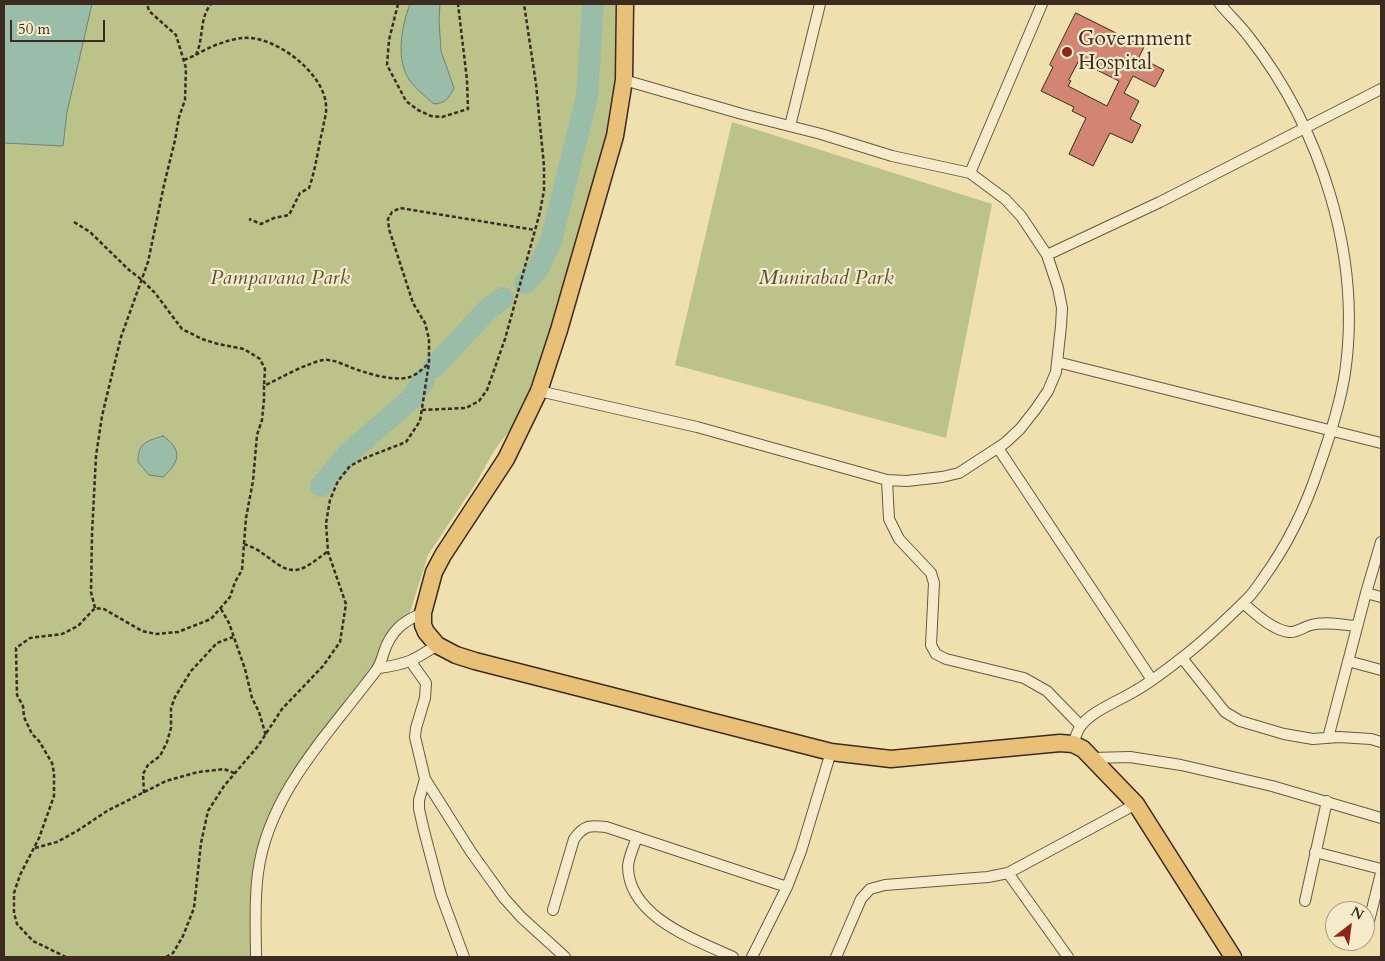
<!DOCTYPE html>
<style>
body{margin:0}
#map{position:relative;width:1385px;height:961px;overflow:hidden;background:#f0e0af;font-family:Cardo,serif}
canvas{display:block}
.frame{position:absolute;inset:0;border:5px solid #3b2b20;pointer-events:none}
.north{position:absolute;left:1325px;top:901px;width:50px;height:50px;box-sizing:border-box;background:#f5ebcb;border:1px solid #ab9e87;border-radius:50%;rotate:30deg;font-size:14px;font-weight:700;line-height:20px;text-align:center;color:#3b2b20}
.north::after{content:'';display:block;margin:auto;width:18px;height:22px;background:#8f2418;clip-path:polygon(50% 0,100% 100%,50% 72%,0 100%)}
.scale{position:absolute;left:10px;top:20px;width:95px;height:22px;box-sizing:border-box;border:2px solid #3b2b20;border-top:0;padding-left:6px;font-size:15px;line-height:18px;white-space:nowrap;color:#3b2b20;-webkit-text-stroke:4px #f5ebcb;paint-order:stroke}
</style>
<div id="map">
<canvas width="1385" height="961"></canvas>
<div class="frame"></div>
<div class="north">N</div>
<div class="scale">50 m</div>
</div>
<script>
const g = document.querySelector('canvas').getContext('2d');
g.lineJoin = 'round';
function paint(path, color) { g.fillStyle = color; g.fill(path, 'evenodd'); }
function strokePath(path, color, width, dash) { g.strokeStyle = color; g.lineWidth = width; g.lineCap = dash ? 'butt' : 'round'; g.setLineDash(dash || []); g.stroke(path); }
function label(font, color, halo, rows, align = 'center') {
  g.font = font + ' Cardo,serif'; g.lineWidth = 4.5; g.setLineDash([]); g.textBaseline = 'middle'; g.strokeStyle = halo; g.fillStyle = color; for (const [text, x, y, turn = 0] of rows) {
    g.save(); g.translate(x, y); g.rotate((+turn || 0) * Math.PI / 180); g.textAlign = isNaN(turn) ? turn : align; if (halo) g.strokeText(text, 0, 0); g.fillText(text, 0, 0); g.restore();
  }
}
paint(new Path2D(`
 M4,4H625L624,80L539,391L494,451L476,483L428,555L408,619L397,628L379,668L309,757L264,843L256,957H4Z
 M732,122L992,204L946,438L675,365Z`), '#bbc28a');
const water = new Path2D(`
 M4,4H92L67,112L63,146L4,143Z
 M410,4H440L439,20L441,51L454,88C449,98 446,103 434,104C425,96 413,87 407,76C396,55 402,25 410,4Z
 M163,436C183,450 180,462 163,477L149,475L138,462C138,443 146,441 163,436Z`);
paint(water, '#9abdaa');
strokePath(water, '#748373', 1);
strokePath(new Path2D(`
 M525,283L538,269L551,241L587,97L593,4
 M434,367L487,310L503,298
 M321,486L350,452L411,399L424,380`), '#9abdaa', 22);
const building = new Path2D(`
 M1076,13L1144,47L1139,57L1164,70L1155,87L1133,76L1124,93L1139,101L1130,119L1141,125L1132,143L1110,133L1093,166L1069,154L1086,118L1072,111L1074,107L1041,91L1053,67L1050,65ZM1079,61L1119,81L1107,106L1068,86L1071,81L1069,80Z`);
paint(building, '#d28572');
strokePath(building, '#3b2b20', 1);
const street = new Path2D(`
 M790,126L820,4
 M970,173L1042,4
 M1047,255L1160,202L1381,89
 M1057,362L1381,443
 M539,391L697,427L887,480L907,481L942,477L959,473L1005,443L1020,429L1035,410L1048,391L1056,372L1061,326L1062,308L1058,288L1047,255L1021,216L1005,199L970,173L892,156L821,134L742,114L624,80
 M998,448L1152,680
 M887,480L889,519L899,539L931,573L934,583L931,645L936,654L946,659L1024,678L1047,691L1081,726
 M1366,593L1381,597
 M1243,603C1255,613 1272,630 1289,632C1297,633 1303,627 1311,625C1325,621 1343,625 1357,626
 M1182,658L1225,712L1240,721L1284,734L1313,739L1339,737L1371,739L1381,742
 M1348,661L1381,670
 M411,662L426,683L425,698L416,728L415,737L425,779L471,852L504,898L521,917L565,957
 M379,668C407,664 413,661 437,645
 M1328,738L1366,593L1381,542
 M1073,744C1075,738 1077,732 1080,727C1091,711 1119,701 1135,691C1151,682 1165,671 1179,660C1203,642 1226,620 1248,598C1254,592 1259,584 1264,577C1288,544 1306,506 1319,467C1330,436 1340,405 1345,373C1362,256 1321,129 1249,37C1240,25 1229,15 1220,4
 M1092,758L1130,757L1181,765L1272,786L1381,818
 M425,779L419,800V809L424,831L441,895L464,957
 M637,837C634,846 629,856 628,866C628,917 696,940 733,957
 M1315,852L1381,869
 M1008,873L1068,957
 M1305,901L1327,801
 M553,910L574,839C584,825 590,825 606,827L787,887
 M1369,921L1381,873
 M256,957C256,930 254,901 258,873C268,794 329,733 375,672C380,666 382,659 384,652C391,631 403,621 423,613
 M752,957L787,887L801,851L831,752
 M836,957L861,899L870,889L885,885L988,877L1008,873L1136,804`);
const primary = new Path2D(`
 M625,4L624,80L615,136L559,330L539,391L506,459L443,555L434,572L423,613V625L426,632L437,645L456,655L475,661L831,752L891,759L1060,743L1073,744L1083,749L1136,804L1233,957`);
strokePath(street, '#685844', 12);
strokePath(primary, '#3b2b20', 19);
strokePath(new Path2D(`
 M398,4L389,40L387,65L406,101L418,110L431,116L442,117L468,109L467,80L458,4
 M196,55C208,47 229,39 243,38C275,35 324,73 326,105C327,113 324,120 323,128C318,148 316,168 309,188L300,193L289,215L274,218L261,224L249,219
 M184,60L196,55C204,38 199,19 211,4
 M74,222L90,232L129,270L142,280L155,293L182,329L202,339L218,344L244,349L260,359L265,369L264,386
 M422,410L466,408L479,401L487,390L505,339L540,212L544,190V166L536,84L524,4
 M244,544L246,518L253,481L257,435L262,420L264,399V386C278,379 309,362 324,360C333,359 342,364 350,367C365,373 394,382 410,377C416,375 424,368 429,363
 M95,608L91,592L92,534L96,456L102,416L121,337L148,262L164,185L175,140L179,117L185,100L186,68L176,35L149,11L147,4
 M221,609L229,623L245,669L252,698L259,712L266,736
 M144,793L143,774L148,765L160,756L167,742L171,728V708L175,697L191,671L217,643L233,637
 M35,848L57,842L77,831L107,811L166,781L198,772L224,769L234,773
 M66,957L33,941L17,924L14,913V893L20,875L39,838L54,796V773L52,763L39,741L32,734L24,717L23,706L17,695L16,648L30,638L62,634L78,626L95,608L104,609L142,631L156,634L178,632L211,619L230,597L235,582L242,570L244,544C250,546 257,549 262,553C277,563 288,577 307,566C314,562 320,557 327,552
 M166,957L173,953L183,936L194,908L201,843L208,811L224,786L258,746L282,709L323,666L340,642L346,604L328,552L326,523L330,500L338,481L350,466L365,458L406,442L420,421L429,363V339L425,323L413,303L389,229L388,219L392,212L400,208L535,230`), '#3b2b20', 2.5, [4, 2.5]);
strokePath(street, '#f5ebcb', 10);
strokePath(primary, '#e8c078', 16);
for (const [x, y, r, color] of [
 [1067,52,6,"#8f2418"]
]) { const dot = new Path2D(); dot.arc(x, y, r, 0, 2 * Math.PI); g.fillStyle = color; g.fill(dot); strokePath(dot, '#f5ebcb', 2); }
label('21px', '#3b2b20', '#f5ebcb', [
 ["Government",1078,40],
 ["Hospital",1078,64]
], 'left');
label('italic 21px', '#5b513a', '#f5ebcb', [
 ["Pampavana Park",280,279],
 ["Munirabad Park",826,279]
]);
</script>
